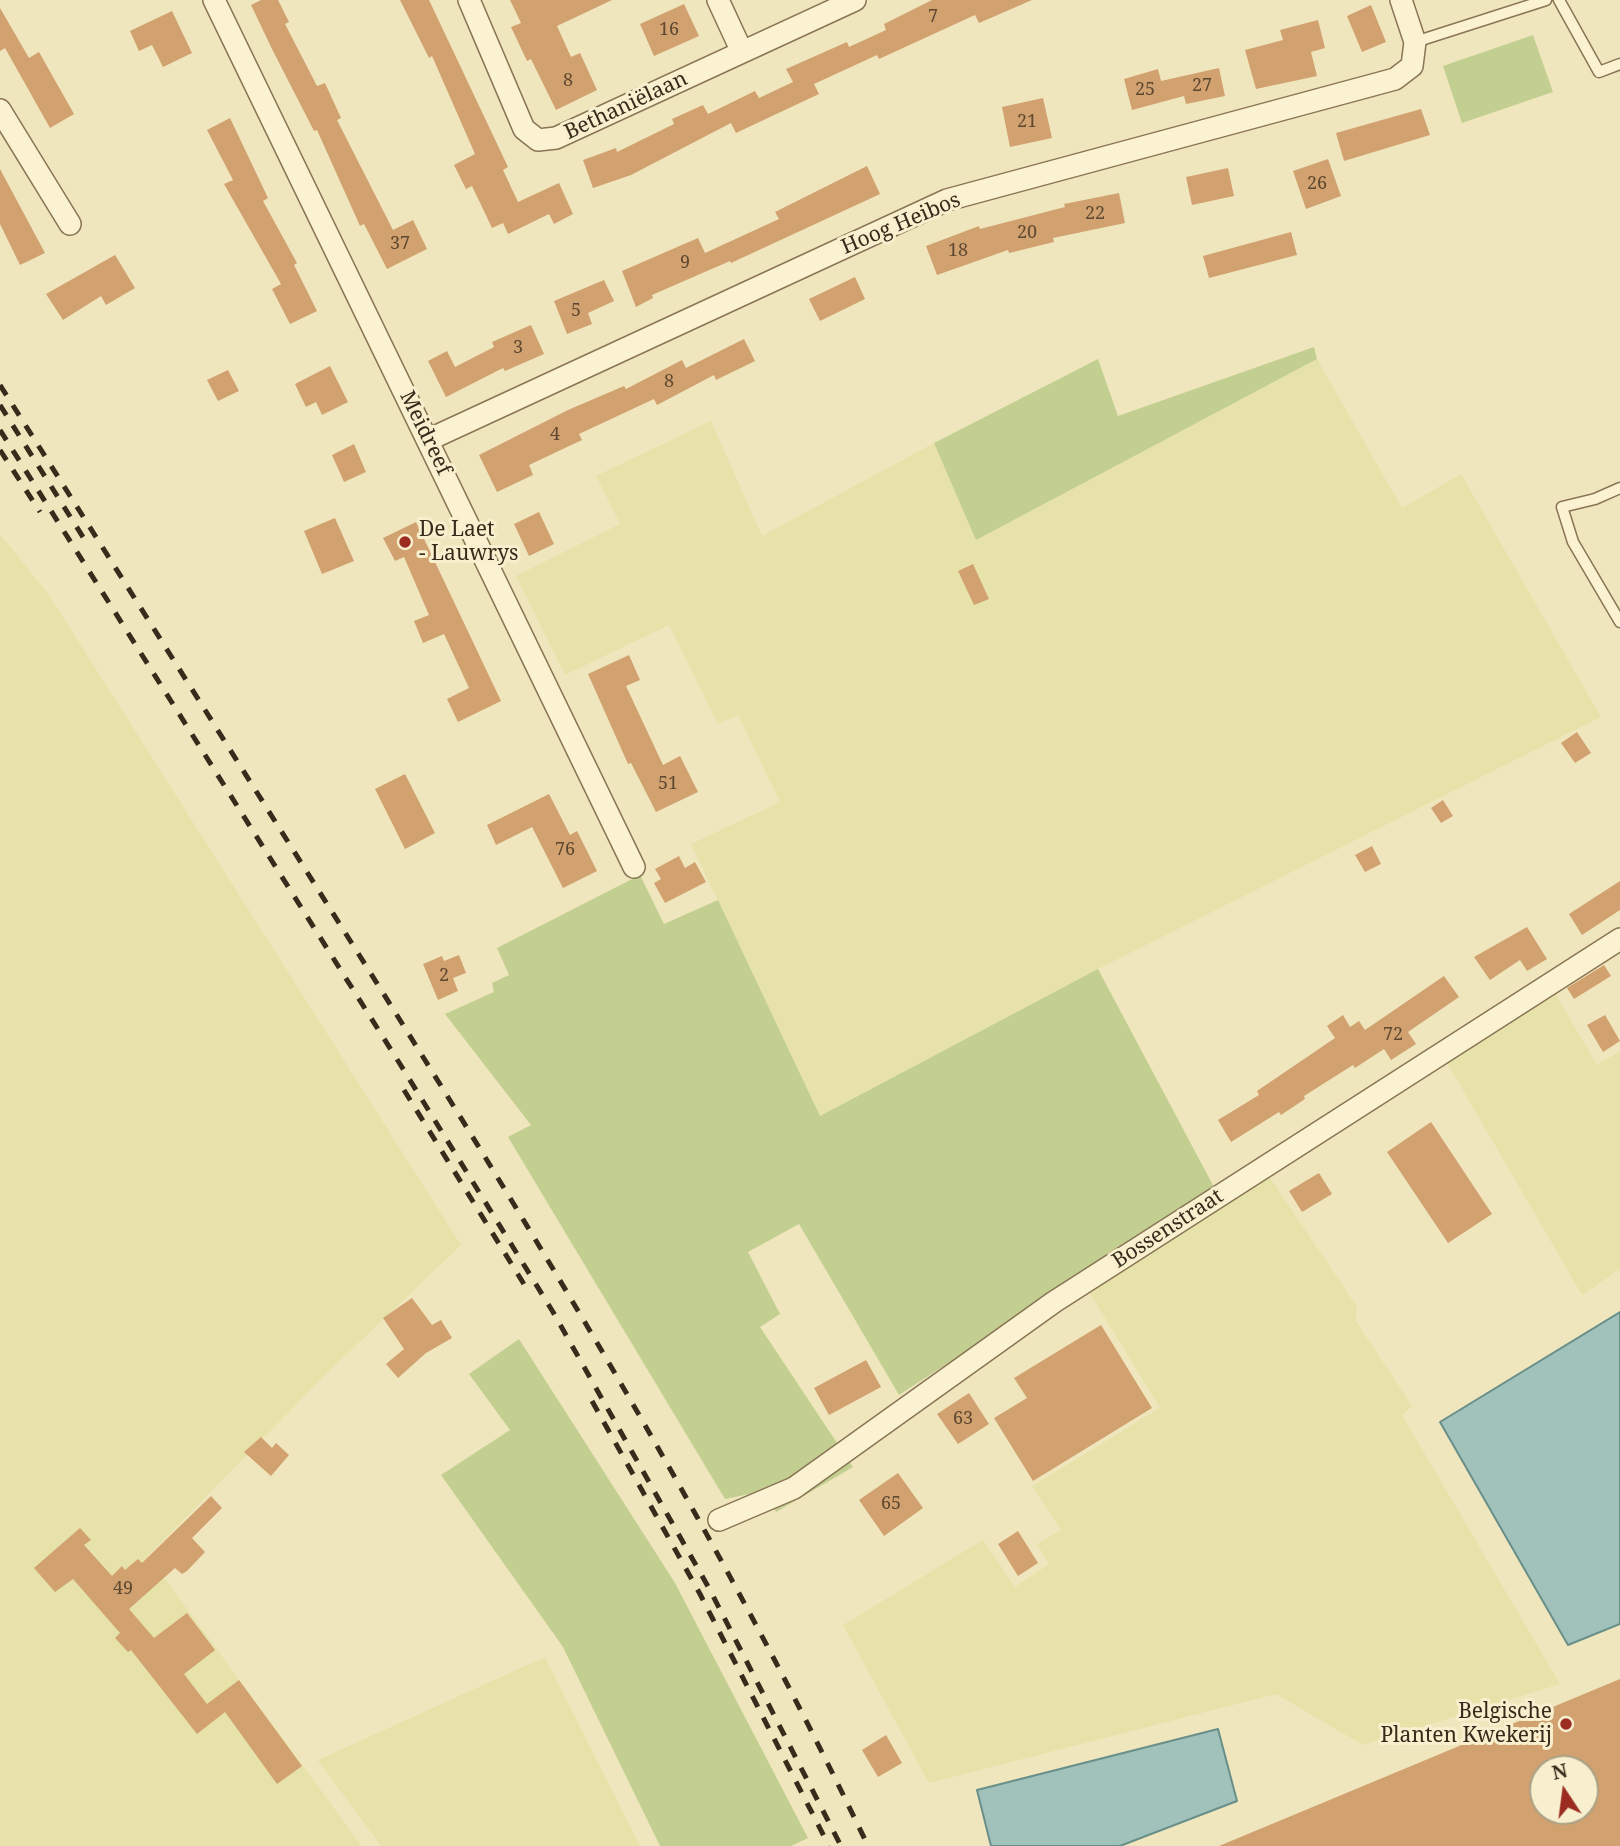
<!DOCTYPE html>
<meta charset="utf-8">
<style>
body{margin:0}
#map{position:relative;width:1620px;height:1846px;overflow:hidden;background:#f0e6bd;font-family:"Noto Serif",serif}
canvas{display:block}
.north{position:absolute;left:1529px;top:1755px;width:70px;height:70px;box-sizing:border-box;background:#f7efcd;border:2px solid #aaa186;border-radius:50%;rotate:347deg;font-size:19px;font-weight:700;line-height:28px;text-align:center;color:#372b1b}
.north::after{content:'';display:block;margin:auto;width:24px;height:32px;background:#9c2c22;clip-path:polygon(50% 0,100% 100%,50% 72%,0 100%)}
</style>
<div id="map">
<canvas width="1620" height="1846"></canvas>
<div class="north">N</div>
</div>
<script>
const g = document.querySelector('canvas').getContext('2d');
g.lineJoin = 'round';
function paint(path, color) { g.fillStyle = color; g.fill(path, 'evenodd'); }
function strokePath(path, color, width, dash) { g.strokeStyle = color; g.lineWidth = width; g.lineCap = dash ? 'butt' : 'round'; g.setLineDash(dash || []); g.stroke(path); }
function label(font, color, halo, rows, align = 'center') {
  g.font = font + ' "Noto Serif",serif'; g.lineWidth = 6; g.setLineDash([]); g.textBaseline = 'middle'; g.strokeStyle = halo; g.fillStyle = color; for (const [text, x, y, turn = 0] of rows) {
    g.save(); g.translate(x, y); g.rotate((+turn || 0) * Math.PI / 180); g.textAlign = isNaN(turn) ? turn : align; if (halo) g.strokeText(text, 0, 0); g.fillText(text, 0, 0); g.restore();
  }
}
paint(new Path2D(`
 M1317,359L1402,508L1461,474L1601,717L1098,969L820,1116L691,844L780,802L738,715L718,724L669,625L565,675L516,576L620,524L596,476L711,421L762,536L934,443L976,539Z
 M0,534L49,595L461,1245L330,1370L148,1556L362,1846H0Z
 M1553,990L1597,1065L1620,1051V1269L1582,1295L1446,1061Z
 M1267,1173L1357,1307L1355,1320L1412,1406L1402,1415L1560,1684L1363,1745L1276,1694L929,1783L843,1625L983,1540L1015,1587L1049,1564L1037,1544L1061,1530L1032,1486L1160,1408L1088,1290Z
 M545,1657L640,1846H381L318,1760Z`), '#e6e2aa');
paint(new Path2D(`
 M1533,35L1553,92L1462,123L1443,66Z
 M1314,347L1317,359L976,540L934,443L1098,359L1118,416Z
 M640,875L664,924L718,900L820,1116L1098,969L1215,1189L899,1395L799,1224L748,1252L780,1314L760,1327L853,1467L776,1512L764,1491L725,1499L508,1137L531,1125L445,1014L494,992L492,983L509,975L497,948Z
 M519,1339L675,1583L808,1838L791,1846H660L563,1647L441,1475L510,1430L469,1374Z`), '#c2cf91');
const water = new Path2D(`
 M1620,1312V1624L1568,1645L1440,1422Z
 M1218,1729L1237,1801L1120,1846H991L977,1790Z`);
paint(water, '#a1c1bb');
strokePath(water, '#688f89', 2);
paint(new Path2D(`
 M261,0H278L289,22L285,24L317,86L325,83L341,118L337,120L393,230L413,220L427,249L387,269L364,224L360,226L317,130L314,131L273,51L251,5Z
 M400,0H429L508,167L503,170L518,202L559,183L573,214L554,224L549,214L508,234L503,223L492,228L472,186L466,189L454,165L475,154L432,56L429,58Z
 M510,0H612L557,26L571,57L580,53L597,90L556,110L531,59L527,61L511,27L521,23Z
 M932,0H1032L979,23L975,15L879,59L877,55L814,84L819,94L736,133L731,123L631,175L593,188L583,160L616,148L617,152L674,124L672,119L703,105L708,114L755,91L759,98L793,82L786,69L847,42L849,47L886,30L884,24Z
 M684,4L699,36L654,56L640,24Z
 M1371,5L1386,42L1362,52L1347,16Z
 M0,8L29,58L39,52L74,114L50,128L5,48L0,51Z
 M172,11L192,53L163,67L152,45L139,51L130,31Z
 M1318,20L1325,48L1311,52L1317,76L1256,89L1245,50L1283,40L1280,30Z
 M1219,68L1225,96L1186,104L1184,96L1132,110L1124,79L1158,69L1161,81Z
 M1043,98L1052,138L1010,147L1002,107Z
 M1421,109L1430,135L1344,161L1336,133Z
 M230,118L268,198L263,201L297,263L294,265L317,311L290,324L272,289L281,284L224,184L233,180L207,130Z
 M1328,159L1341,196L1306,209L1293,171Z
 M867,166L880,194L731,263L730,261L652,295L653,298L636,307L622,271L698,238L705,253L779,219L775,212Z
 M1228,168L1234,196L1192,205L1186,177Z
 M0,169L45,253L20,265L0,224Z
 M1119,193L1125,223L1053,238L1054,242L1009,253L1008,250L937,275L926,246L979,226L980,229L1065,207L1064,204Z
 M1291,232L1297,255L1209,278L1203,256Z
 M115,255L135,288L106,305L101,296L63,320L46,294Z
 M855,277L865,299L820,321L809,299Z
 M604,280L614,301L588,313L592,324L567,334L554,301Z
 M531,325L544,354L505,371L503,368L446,397L428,361L447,351L455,367L494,347L492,342Z
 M744,339L755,361L716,380L714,375L657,405L654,399L579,434L582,440L529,465L533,475L497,492L479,455L568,410L624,386L626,389L682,360L686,368Z
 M330,366L348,402L322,415L316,402L306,407L295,384Z
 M228,370L239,391L218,401L207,380Z
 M354,444L366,472L344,482L332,455Z
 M539,512L554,544L529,556L514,524Z
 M335,518L354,561L322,574L304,531Z
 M416,522L501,701L458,722L447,699L469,688L444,634L423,643L414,621L429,615L404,557L395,561L383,538Z
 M973,564L989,599L974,605L958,571Z
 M629,655L640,680L626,686L663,765L680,756L698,792L656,812L631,763L628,764L588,674Z
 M1577,732L1591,753L1575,763L1561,743Z
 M405,774L435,833L405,849L375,789Z
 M549,794L570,835L577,831L597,871L563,888L532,827L496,845L487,825Z
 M1443,800L1453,816L1441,823L1431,808Z
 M1372,846L1381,864L1365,872L1355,855Z
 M679,856L685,868L695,862L706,882L665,903L654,883L661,879L655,869Z
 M1620,881V910L1582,935L1569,914Z
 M1527,927L1547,959L1527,971L1520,960L1490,980L1474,957Z
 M459,955L466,973L453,978L458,991L438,1000L423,964L442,956L444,961Z
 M1604,965L1611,976L1574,999L1567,988Z
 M1444,976L1459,997L1408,1032L1416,1044L1391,1060L1384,1049L1355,1068L1353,1065L1304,1096L1305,1099L1281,1115L1279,1112L1231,1142L1218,1120L1259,1095L1257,1091L1335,1038L1327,1026L1343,1015L1350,1027L1359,1021L1365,1030Z
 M1605,1015L1620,1041L1603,1052L1587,1025Z
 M1431,1122L1492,1214L1448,1243L1387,1152Z
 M1319,1173L1332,1194L1302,1212L1289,1191Z
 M412,1298L432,1325L441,1320L452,1338L426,1353L398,1378L386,1364L404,1349L383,1318Z
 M1101,1325L1152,1408L1033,1481L994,1418L1027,1398L1014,1378Z
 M866,1360L881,1387L829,1415L814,1388Z
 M969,1393L989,1424L958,1444L937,1414Z
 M261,1437L272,1448L276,1443L289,1455L271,1476L244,1452Z
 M898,1473L923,1508L884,1536L859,1500Z
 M211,1496L222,1508L192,1538L205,1552L187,1571L182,1574L175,1568L129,1609L154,1638L187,1613L215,1650L184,1674L207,1704L239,1680L302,1766L277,1784L225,1712L197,1734L131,1650L128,1652L115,1638L120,1633L73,1579L55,1592L34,1568L80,1528L91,1540L84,1545L112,1576L122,1566L125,1570L138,1559L142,1563Z
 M1018,1531L1038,1563L1018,1576L998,1544Z
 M1620,1679V1846H1219ZM1543,1769H1585V1811H1543Z
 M886,1735L902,1763L878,1777L862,1750Z`), '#d1a170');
const service = new Path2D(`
 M1559,0L1599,72L1620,64
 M1415,42L1546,0
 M1620,488L1595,499L1562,507L1573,542L1620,622`);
const minor = new Path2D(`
 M214,0L634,867
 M469,0L524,129L538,140L556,138L855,0
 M718,0L742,52
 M0,110L70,224
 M428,440L947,200L1395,79L1412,66L1415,42L1401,0
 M719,1520L794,1488L1054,1302L1620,939`);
strokePath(service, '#897555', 13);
strokePath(minor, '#897555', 24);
strokePath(service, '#fbf2d1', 10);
strokePath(minor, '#fbf2d1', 21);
strokePath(new Path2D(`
 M0,385C117,570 234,756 351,942C536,1236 718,1532 868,1846
 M0,405L88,545
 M0,430L400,1064L553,1312L710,1590L841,1846
 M0,450L40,512
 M404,1090L527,1289
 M592,1401L700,1594L829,1846`), '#372b1b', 5, [12, 12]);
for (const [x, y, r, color] of [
 [405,542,7,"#9c2c22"],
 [1566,1724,7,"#9c2c22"]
]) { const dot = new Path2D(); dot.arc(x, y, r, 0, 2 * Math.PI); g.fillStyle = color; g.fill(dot); strokePath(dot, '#f7efcd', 2.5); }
label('18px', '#5e4830', null, [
 ["7",933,17],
 ["16",669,30],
 ["8",568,81],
 ["27",1202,86],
 ["25",1145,90],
 ["21",1027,122],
 ["26",1317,184],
 ["22",1095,214],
 ["20",1027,233],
 ["37",400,244],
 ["18",958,251],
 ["9",685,263],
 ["5",576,311],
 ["3",518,348],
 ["8",669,382],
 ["4",555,435],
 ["51",668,784],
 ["76",565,850],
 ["2",444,976],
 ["72",1393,1035],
 ["63",963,1419],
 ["65",891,1504],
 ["49",123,1589]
]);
label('21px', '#372b1b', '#f7efcd', [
 ["Bethaniëlaan",626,106,-25],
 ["Hoog Heibos",901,224,-23],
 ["Meidreef",425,433,64],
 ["Bossenstraat",1168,1229,-33]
]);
label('21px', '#372b1b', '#f7efcd', [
 ["De Laet",419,530],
 ["- Lauwrys",419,554],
 ["Belgische",1552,1712,"right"],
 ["Planten Kwekerij",1552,1736,"right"]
], 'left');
</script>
